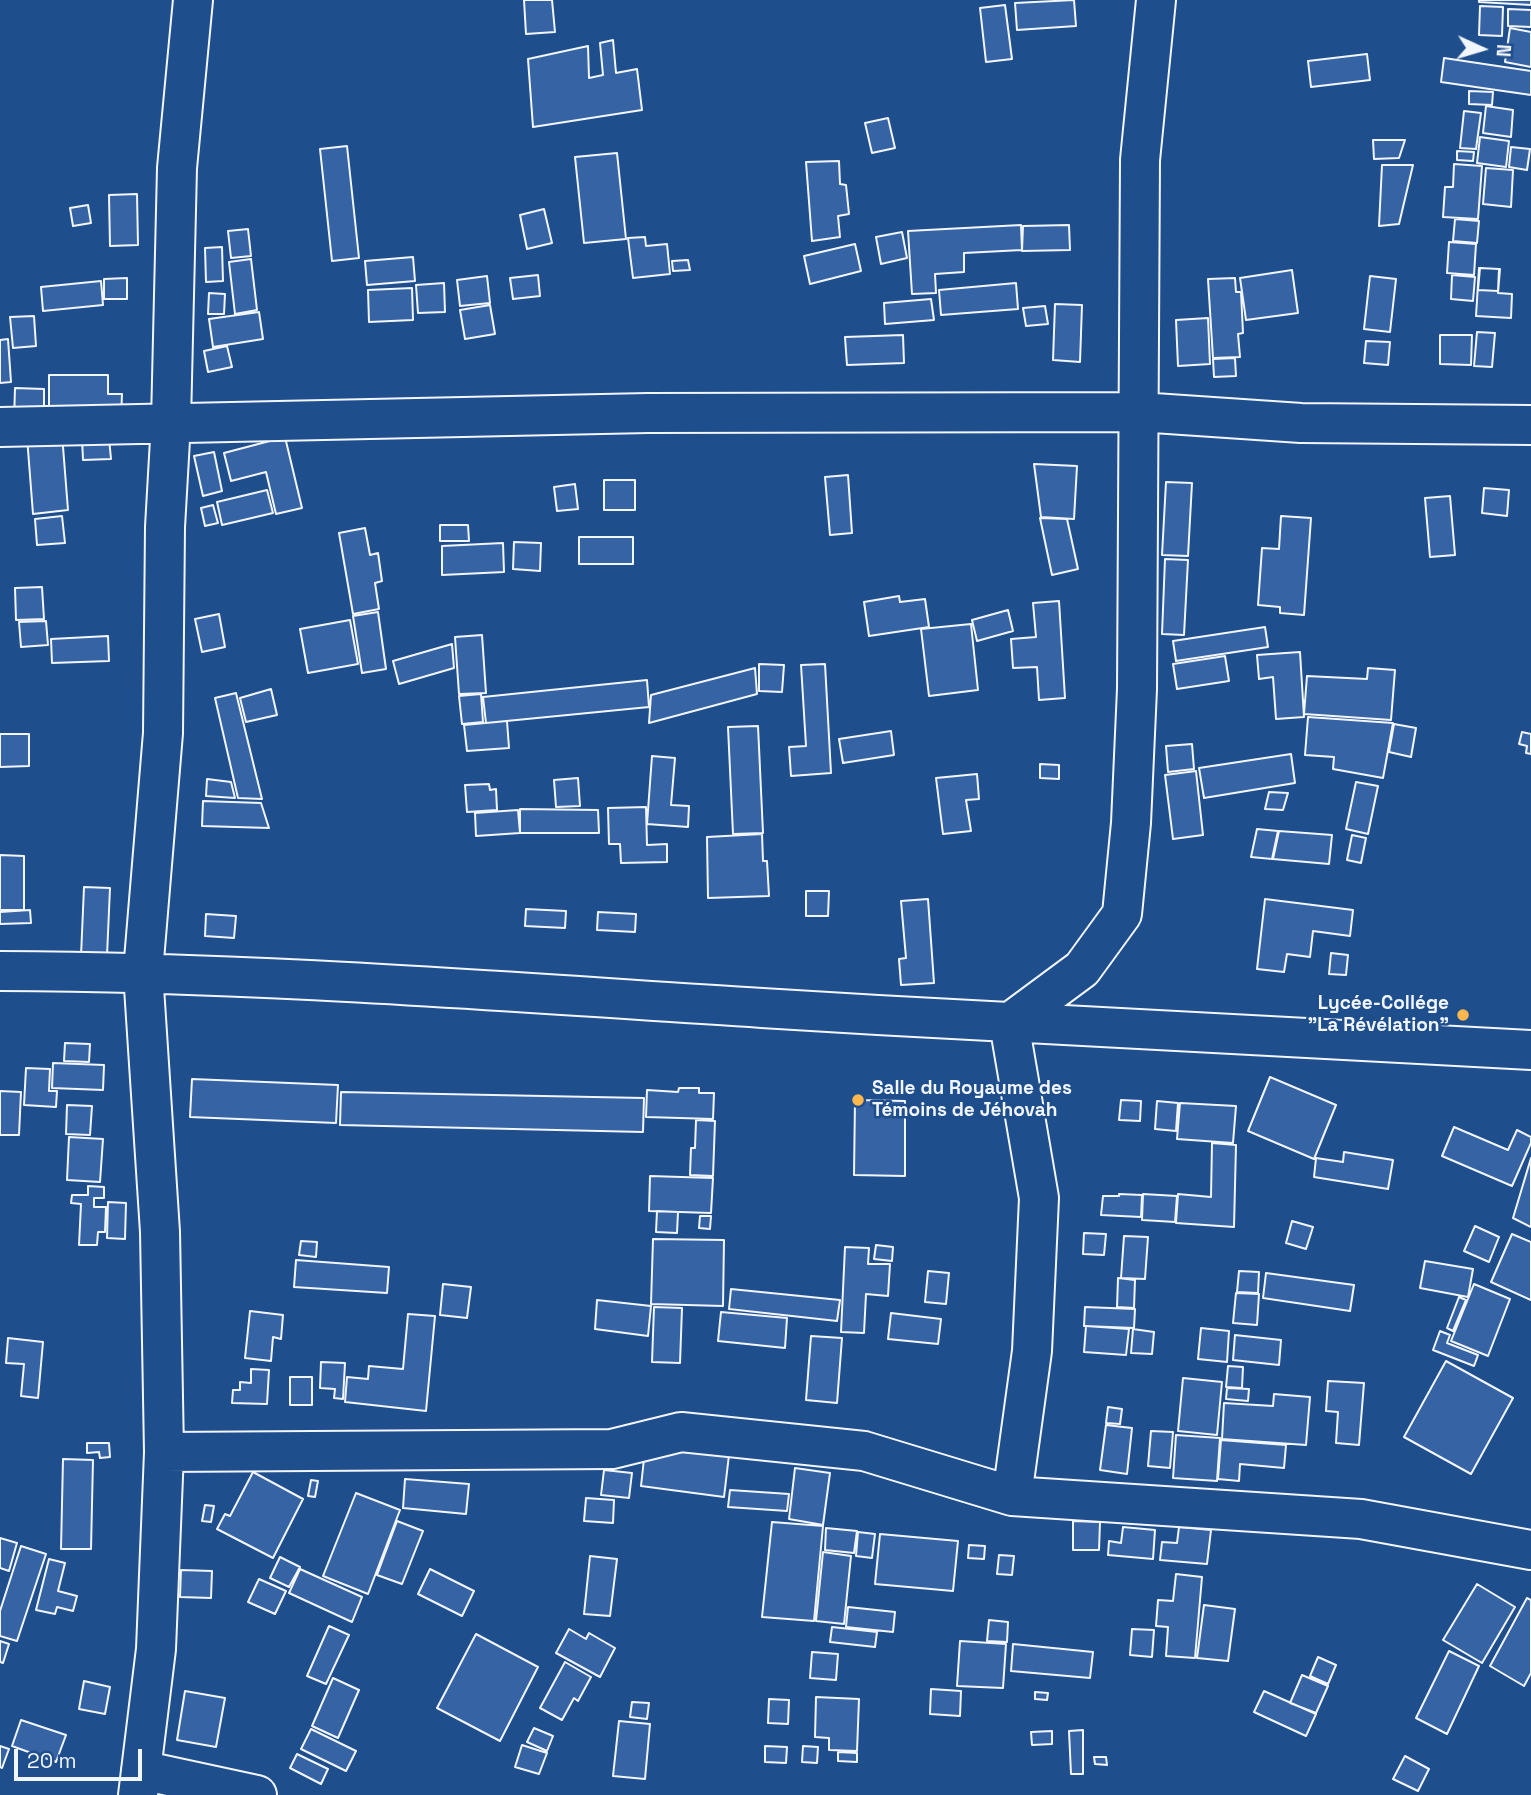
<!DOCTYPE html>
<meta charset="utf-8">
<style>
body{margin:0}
#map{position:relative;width:1531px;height:1795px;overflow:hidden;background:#1f4e8c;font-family:"Space Grotesk",sans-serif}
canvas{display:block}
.north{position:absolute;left:1447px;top:14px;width:70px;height:70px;-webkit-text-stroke:5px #1f4e8c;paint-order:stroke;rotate:94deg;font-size:19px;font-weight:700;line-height:28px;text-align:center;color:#f2f6ff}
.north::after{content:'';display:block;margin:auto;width:24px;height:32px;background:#f2f6ff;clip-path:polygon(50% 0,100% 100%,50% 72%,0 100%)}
.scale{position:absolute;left:14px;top:1749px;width:128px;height:32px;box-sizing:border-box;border:4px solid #f2f6ff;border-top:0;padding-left:9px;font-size:21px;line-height:24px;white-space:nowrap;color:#f2f6ff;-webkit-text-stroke:5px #1f4e8c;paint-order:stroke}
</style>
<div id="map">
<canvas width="1531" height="1795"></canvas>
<div class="north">N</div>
<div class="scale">20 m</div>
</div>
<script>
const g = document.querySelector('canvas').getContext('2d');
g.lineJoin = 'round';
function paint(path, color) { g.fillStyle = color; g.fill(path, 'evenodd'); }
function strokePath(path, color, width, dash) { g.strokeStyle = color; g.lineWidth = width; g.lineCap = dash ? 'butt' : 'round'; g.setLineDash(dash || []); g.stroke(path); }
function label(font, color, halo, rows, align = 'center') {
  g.font = font + ' "Space Grotesk",sans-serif'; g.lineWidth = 5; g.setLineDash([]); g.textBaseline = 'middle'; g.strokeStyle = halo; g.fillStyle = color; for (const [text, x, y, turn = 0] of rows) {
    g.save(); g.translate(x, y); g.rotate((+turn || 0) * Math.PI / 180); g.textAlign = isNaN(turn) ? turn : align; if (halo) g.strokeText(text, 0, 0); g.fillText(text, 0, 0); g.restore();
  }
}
const building = new Path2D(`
 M524,0H552L555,32L526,34Z
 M1074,0L1076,26L1017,30L1015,3Z
 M1479,0H1531V5L1479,2Z
 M1005,5L1012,59L986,62L980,8Z
 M1480,6L1503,7L1502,36L1479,35Z
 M1508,9L1531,10V27L1508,26Z
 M1510,28L1531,32V67L1505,62Z
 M613,40L616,73L637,69L642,110L533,127L528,59L588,46L589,78L603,75L600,43Z
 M1367,54L1370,80L1311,87L1308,61Z
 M1444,58L1531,71V95L1441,82Z
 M1469,91L1493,92L1492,105L1469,104Z
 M1486,106L1513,110L1511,137L1483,133Z
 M1464,111L1481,113L1476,149L1460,148Z
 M888,118L895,148L872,153L865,123Z
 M1480,137L1509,141L1506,167L1477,163Z
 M1373,140H1405L1399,158L1374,159Z
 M347,146L359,258L332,261L320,149Z
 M1511,147L1530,149L1527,170L1509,167Z
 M1457,151L1474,152L1473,161L1457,160Z
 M617,153L626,239L584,243L575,157Z
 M839,161L840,184L846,185L849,214L838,216L840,237L812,241L806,162Z
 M1454,164L1482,166L1478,219L1443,217L1445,187H1453Z
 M1382,165H1413L1399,224L1379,226Z
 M1486,168L1513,170L1511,207L1483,204Z
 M137,194L138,245L110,246L109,195Z
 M88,205L91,223L73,226L70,208Z
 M544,209L552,243L527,249L520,215Z
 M1455,219L1479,221L1477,243L1453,241Z
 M1021,225L1022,250L964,253V272L935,274L936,293L912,294L908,231Z
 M1069,225L1070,250L1022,251L1023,226Z
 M248,229L251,256L231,258L228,231Z
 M902,232L907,258L881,264L876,237Z
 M645,237L646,246L667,244L670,274L633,278L628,238Z
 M1449,242L1476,244L1474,275L1447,273Z
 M855,244L861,271L810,284L804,256Z
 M222,247L223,281L206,282L205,248Z
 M413,257L415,281L367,285L365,261Z
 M251,259L257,310L235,314L229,262Z
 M688,260L690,270L673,271L672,261Z
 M1479,268L1500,269L1498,293L1512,294L1511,318L1476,316Z
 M1480,268L1499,269L1498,291L1478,290Z
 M1292,270L1298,313L1246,320L1240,278Z
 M538,275L540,296L513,299L510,278Z
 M1452,275L1475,277L1473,301L1451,299Z
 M487,276L490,303L460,306L457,280Z
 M1370,276L1396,279L1390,332L1364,329Z
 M127,278V299H104V279Z
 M1235,278L1236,292H1241L1243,333L1238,334L1240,357L1213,358L1208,279Z
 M101,281L103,305L43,311L41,287Z
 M444,283L445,312L418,313L416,285Z
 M1016,283L1018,309L941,315L939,290Z
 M412,288L413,320L369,322L368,290Z
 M209,293L225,294L224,314H208Z
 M931,299L934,320L885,324L884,303Z
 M1055,304L1082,305L1080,362L1053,360Z
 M490,305L495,334L465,339L460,310Z
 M1045,306L1048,324L1026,326L1023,308Z
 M259,312L263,339L213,347L209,319Z
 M34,316L36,346L13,348L10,317Z
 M1208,318L1210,364L1178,366L1176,320Z
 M1477,332L1495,333L1492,367L1474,366Z
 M903,335L904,363L847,365L845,337Z
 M1440,335H1472L1471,365L1440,364Z
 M8,339L11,382L0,383V340Z
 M1366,341L1390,342L1388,365L1364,363Z
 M227,346L232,367L208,372L204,351Z
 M1235,358L1236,376L1214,377L1213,359Z
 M49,375H108V394H122L121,419H49Z
 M15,388L44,389V421H14Z
 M62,434L68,510L33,514L27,437Z
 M285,437L302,508L276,514L266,472L231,481L224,453Z
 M109,438L111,459L83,460L82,439Z
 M214,452L222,491L203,496L194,456Z
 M1034,464L1077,466L1074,519L1041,517Z
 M848,475L852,533L830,535L825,477Z
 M604,480H635V510H604Z
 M1166,482L1192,483L1188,556L1162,555Z
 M575,484L578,509L557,511L554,487Z
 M1484,488L1509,490L1507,516L1482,513Z
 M267,490L273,513L222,525L217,502Z
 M1450,496L1455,555L1430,557L1425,498Z
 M213,505L218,523L205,526L201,508Z
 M62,516L65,543L37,545L35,519Z
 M1281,516L1311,518L1304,615L1280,613V607L1258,605L1262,548L1279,549Z
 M1040,518L1067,519L1078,569L1052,575Z
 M440,525H468L469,541H440Z
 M365,528L370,555L378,553L382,581L375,583L379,609L353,614L339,533Z
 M579,537H633V564H579Z
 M514,542L541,543L540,571L513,569Z
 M503,543L504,572L442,575V546Z
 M1165,559L1188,560L1184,635L1162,634Z
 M42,587L44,619L16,620L15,588Z
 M899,596L900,602L925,599L929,627L869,636L864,602Z
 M1059,601L1065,698L1039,700L1037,667L1013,668L1011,639L1036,637L1033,603Z
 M1008,610L1013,631L977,641L972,620Z
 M378,612L386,669L362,673L353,616Z
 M219,614L225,647L202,652L195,619Z
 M350,620L358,664L308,673L300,629Z
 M46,621L48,645L21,647L19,622Z
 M971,624L978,690L929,696L921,629Z
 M1265,627L1268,647L1176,661L1173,641Z
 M482,635L486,693L459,694L455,637Z
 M108,636L109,661L52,663L51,639Z
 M452,644L454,668L399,684L393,661Z
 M1300,652L1304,717L1276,719L1273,677L1259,679L1257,655Z
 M1225,656L1229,681L1177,689L1173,664Z
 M759,664L784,665L782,692L759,691Z
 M825,664L831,773L791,776L789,747L806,746L801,665Z
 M755,668L757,694L649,723L651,695Z
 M1368,668L1395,670L1391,720L1304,714L1307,676L1367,679Z
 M647,680L649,707L486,723L483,697Z
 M271,689L277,715L246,722L240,698Z
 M236,693L262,799L238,798L215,698Z
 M481,694L483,722L462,724L459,696Z
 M1308,717L1393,723L1383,778L1333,769L1334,757L1305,755Z
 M507,721L509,748L467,751L464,725Z
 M1394,724L1416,728L1411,757L1389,752Z
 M758,726L763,833L733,834L728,727Z
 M891,731L894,755L843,763L839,739Z
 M1522,732L1531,734V754L1526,753L1527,746L1519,744Z
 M0,734H29V766L0,767Z
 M1192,744L1194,769L1168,772L1166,746Z
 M1291,754L1295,783L1204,798L1199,768Z
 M652,756L675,758L671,805L689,806L688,827L647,824Z
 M1040,764L1059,765V779L1040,778Z
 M1196,771L1203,835L1173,839L1165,775Z
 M977,774L979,799L966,800L971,831L943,834L936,778Z
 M578,778L580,806L556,807L554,780Z
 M207,779L231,782L235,798L206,796Z
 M1356,782L1378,786L1368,834L1346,829Z
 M489,784L490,790L496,789L497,810L467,812L465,785Z
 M1269,792L1288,793L1283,810L1265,809Z
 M203,801L261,803L269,828L202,826Z
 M646,807L647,845L667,844V862L621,863L620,844H609L608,808Z
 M520,809L598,810L599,833H520Z
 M518,810L520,833L476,836L475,813Z
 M1257,829L1278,831L1272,859L1251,857Z
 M1279,831L1332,835L1329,864L1273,859Z
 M762,834L763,861H767L769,896L708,898L707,837Z
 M1352,835L1366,838L1361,863L1347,860Z
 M0,855L24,856V910H0Z
 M84,887L110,888L107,956H81Z
 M806,891H829L828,916H806Z
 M928,899L934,983L901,985L899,959L906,958L901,901Z
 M1265,899L1353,910L1350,936L1313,931L1310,957L1287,954L1284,972L1257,969Z
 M526,909L566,911L565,928L525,926Z
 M30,910L31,923L0,924V912Z
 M598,912L636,914L635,932L597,930Z
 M206,914L236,916L234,938L205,936Z
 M1331,953L1348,955L1346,975L1329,974Z
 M65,1043L90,1044L89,1062L64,1061Z
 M53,1063L104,1065L103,1090L52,1088Z
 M26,1068L50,1069L49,1091H57L56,1107L24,1105Z
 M1270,1077L1336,1105L1314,1159L1248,1131Z
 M192,1079L338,1085L336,1123L190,1117Z
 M679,1088H699V1093H714L713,1119L646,1117L647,1090L678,1092Z
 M0,1091L21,1092L19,1135H0Z
 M341,1092L644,1098L643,1132L340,1125Z
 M855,1100L905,1101V1176L854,1175Z
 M1121,1100L1141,1101L1140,1121L1119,1120Z
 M1157,1101L1178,1103L1176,1131L1155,1129Z
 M1180,1103L1236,1106L1233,1143L1177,1139Z
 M67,1105L92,1106L90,1135L66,1134Z
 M696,1120L715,1121L713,1176L690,1175L691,1148H695Z
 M1454,1127L1508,1150L1517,1130L1531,1137V1143L1512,1186L1442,1156Z
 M69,1137L103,1139L100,1182L67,1180Z
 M1212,1143L1236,1145L1234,1227L1176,1223L1178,1194L1211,1197Z
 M1344,1152L1393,1160L1388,1189L1314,1177L1316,1158L1343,1162Z
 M1531,1158V1227L1513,1218Z
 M650,1176L713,1178L711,1213L649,1211Z
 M88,1186L104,1187V1198H94V1207H106L105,1232H98L97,1245H79L81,1204L71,1203L72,1195H88Z
 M1119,1194L1142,1195L1141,1217L1101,1215L1103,1196H1119Z
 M1143,1194L1177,1196L1175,1222L1142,1220Z
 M108,1202L126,1203L125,1239L107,1238Z
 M657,1211L678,1212L677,1233L656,1232Z
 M700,1216H711L710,1229L699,1228Z
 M1292,1221L1313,1227L1306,1249L1286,1243Z
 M1475,1226L1499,1237L1489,1262L1464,1251Z
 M1084,1233L1106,1234L1104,1255L1083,1254Z
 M1512,1234L1531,1242V1300L1491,1282Z
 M1124,1236L1148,1237L1145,1279L1121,1278Z
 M653,1239L724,1240L723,1306L651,1304Z
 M301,1241L317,1242L316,1257L299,1255Z
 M876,1245L893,1247L892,1261L874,1259Z
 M845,1247L869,1248L868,1264H890L888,1296L866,1294L864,1333L841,1332Z
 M296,1260L389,1267L387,1293L294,1287Z
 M1425,1261L1473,1269L1468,1297L1420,1288Z
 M928,1271L949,1273L946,1304L925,1302Z
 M1239,1271L1259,1272L1258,1293L1237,1292Z
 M1266,1273L1354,1285L1350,1311L1263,1298Z
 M1118,1278L1135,1280L1134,1308L1117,1307Z
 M443,1284L471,1287L467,1318L440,1315Z
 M1474,1284L1510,1299L1488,1356L1451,1341Z
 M731,1289L840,1300L837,1321L729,1309Z
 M1236,1293L1259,1294L1257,1325L1233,1323Z
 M1459,1297L1466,1300L1453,1331L1447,1328Z
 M597,1300L651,1306L648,1336L595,1329Z
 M654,1307L682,1308L680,1363L652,1362Z
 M1085,1307L1135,1309L1134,1328L1084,1326Z
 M250,1311L283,1315L281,1339L273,1337L271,1361L245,1358Z
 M721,1312L787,1318L785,1348L718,1341Z
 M891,1313L941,1319L938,1344L888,1339Z
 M408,1314L435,1316L426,1411L345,1402L347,1377L368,1379L369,1366L403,1369Z
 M1086,1326L1129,1329L1126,1355L1084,1352Z
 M1201,1328L1229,1331L1227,1362L1198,1359Z
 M1133,1329L1154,1332L1152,1354L1131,1353Z
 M1440,1331L1450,1335L1447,1343L1478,1355L1474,1366L1433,1350Z
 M1235,1335L1281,1340L1279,1365L1233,1360Z
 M811,1336L842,1338L837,1403L806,1400Z
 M8,1338L43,1342L38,1398L21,1396L24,1364L6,1363Z
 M1446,1361L1513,1398L1471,1474L1404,1437Z
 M321,1362L345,1363L343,1399L334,1398L335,1389L320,1388Z
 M1228,1366L1243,1367L1242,1388L1226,1387Z
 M251,1369L269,1370L267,1404L232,1403L233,1390H240V1382L251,1383Z
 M290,1377H312V1405H290Z
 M1183,1378L1222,1382L1217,1435L1178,1431Z
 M1328,1381L1364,1383L1359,1445L1336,1443L1338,1412L1326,1411Z
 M1227,1388L1249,1389L1248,1401L1226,1399Z
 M1274,1394L1310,1397L1306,1445L1222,1439L1224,1403L1273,1406Z
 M1108,1407L1122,1409L1120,1424L1106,1423Z
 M1106,1425L1132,1428L1127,1474L1100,1470Z
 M1151,1431L1173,1432L1170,1468L1148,1466Z
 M1176,1435L1220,1438L1217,1481L1173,1478Z
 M1221,1440L1286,1445L1284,1468L1240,1464L1239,1481L1218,1479Z
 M87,1443H109L110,1457L100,1458L99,1452L87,1453Z
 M675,1449L729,1455L724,1497L641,1486L644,1459Z
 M63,1459L93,1460L91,1549H61Z
 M795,1468L830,1473L823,1525L789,1519Z
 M604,1470L632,1473L629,1498L601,1495Z
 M253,1472L303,1499L273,1558L217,1529L225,1514L230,1516Z
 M405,1479L469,1484L466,1514L403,1508Z
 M311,1480L318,1481L315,1497L308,1496Z
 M730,1490L789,1494L787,1511L728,1507Z
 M356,1493L400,1510L368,1594L323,1576Z
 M586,1498L614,1500L613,1523L584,1521Z
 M205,1505L214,1506L211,1522L202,1521Z
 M397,1521L423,1531L402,1584L377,1575Z
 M1073,1521L1100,1522L1099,1550H1073Z
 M772,1522L823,1526L814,1621L762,1617Z
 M1123,1527L1155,1530L1153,1559L1108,1555L1109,1541L1121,1543Z
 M1179,1527L1211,1530L1207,1564L1160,1560L1162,1542L1177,1543Z
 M826,1528L857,1531L854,1553L825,1550Z
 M858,1532L875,1534L872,1558L856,1556Z
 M880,1534L958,1541L953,1591L875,1584Z
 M0,1538L17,1543L9,1571L0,1568Z
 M969,1545L985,1546L984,1559L968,1558Z
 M21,1546L46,1554L17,1641L0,1636V1611Z
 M823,1552L851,1556L844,1624L816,1621Z
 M999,1555L1014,1556L1012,1575L997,1574Z
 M590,1556L617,1559L610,1616L584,1614Z
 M280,1557L300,1567L289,1587L270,1578Z
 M49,1559L65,1563L58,1591L77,1596L73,1611L57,1607L55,1614L36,1610Z
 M300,1569L362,1597L352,1622L289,1593Z
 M430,1569L474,1591L462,1616L418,1594Z
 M181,1570L212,1571L211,1598L180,1597Z
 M1176,1574L1202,1577L1195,1658L1166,1656L1168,1627L1156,1626L1158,1600L1173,1601Z
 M259,1579L286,1591L275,1614L248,1602Z
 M1477,1584L1515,1607L1482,1663L1443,1640Z
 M1527,1598L1531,1600V1673L1524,1686L1490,1666Z
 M1204,1605L1235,1609L1228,1661L1197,1658Z
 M848,1607L895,1612L893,1632L846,1627Z
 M989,1620L1008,1622L1007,1642L987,1641Z
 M329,1626L349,1635L326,1684L307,1676Z
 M832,1627L877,1632L875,1647L830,1642Z
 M569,1629L586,1639L589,1633L615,1648L600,1677L556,1653Z
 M1132,1629L1154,1630L1152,1657L1130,1655Z
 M476,1634L538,1667L500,1741L437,1708Z
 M0,1641L9,1644L3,1663L0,1662Z
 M960,1641L1006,1644L1003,1688L957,1686Z
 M1013,1644L1093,1652L1090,1678L1011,1671Z
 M1449,1651L1479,1666L1447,1734L1416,1718Z
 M812,1652L838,1654L836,1680L810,1678Z
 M1318,1657L1336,1665L1328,1684L1310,1676Z
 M565,1662L591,1677L578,1701L574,1698L562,1720L540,1708Z
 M1302,1675L1328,1686L1316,1713L1290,1703Z
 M333,1678L359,1690L338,1738L312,1726Z
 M84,1681L110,1687L105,1714L79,1709Z
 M931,1689L961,1691L960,1716L930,1714Z
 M185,1691L225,1698L216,1747L177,1740Z
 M1264,1691L1316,1714L1306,1736L1254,1712Z
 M1035,1692L1048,1693L1047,1700L1035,1699Z
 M816,1697L859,1699L857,1751L829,1750V1738L815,1737Z
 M769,1699L789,1700L788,1724L768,1723Z
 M632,1702L649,1703L647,1719L630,1717Z
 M21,1720L66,1735L56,1762L12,1746Z
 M619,1721L650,1724L645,1779L613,1776Z
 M534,1728L553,1736L547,1751L527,1742Z
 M311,1729L356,1751L346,1771L301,1749Z
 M1083,1730V1774H1071L1069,1731Z
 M1052,1731V1744L1032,1745L1031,1732Z
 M522,1745L547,1753L539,1774L515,1767Z
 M0,1746L9,1749L2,1768L0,1767Z
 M765,1746L787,1747L786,1763L765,1762Z
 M803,1746L818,1747L817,1763L802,1762Z
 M838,1752L857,1753V1762L838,1761Z
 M297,1754L328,1769L321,1784L290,1768Z
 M1405,1756L1429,1769L1418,1791L1393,1779Z
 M1094,1757H1106L1107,1765L1095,1764Z`);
paint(building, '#3563a3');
strokePath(building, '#f2f6ff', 2);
const minor = new Path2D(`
 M0,427L648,413L1139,412L1301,423L1531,425
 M0,971C254,972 508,992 762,1008C1018,1024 1274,1037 1531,1050
 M164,1452L612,1449L681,1432L864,1451L1012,1496L1361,1519L1531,1550
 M1012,1496L1032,1351L1039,1198L1009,1023L1082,969L1122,914L1131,823L1137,689L1140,160L1156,0
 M141,1770L257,1795
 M138,1795L156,1649L164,1452L160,1232L143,972L163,733L165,527L171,422L177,168L193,0`);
strokePath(minor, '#f2f6ff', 42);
strokePath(minor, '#1f4e8c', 38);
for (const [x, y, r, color] of [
 [1463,1015,7,"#ffb74d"],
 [858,1100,7,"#ffb74d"]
]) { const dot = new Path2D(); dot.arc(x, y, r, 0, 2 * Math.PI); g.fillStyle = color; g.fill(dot); strokePath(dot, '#1f4e8c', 2.5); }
label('bold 19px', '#f2f6ff', '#1f4e8c', [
 ["Lycée-Collége",1449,1004],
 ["\"La Révélation\"",1449,1026],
 ["Salle du Royaume des",872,1089,"left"],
 ["Témoins de Jéhovah",872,1111,"left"]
], 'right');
</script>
